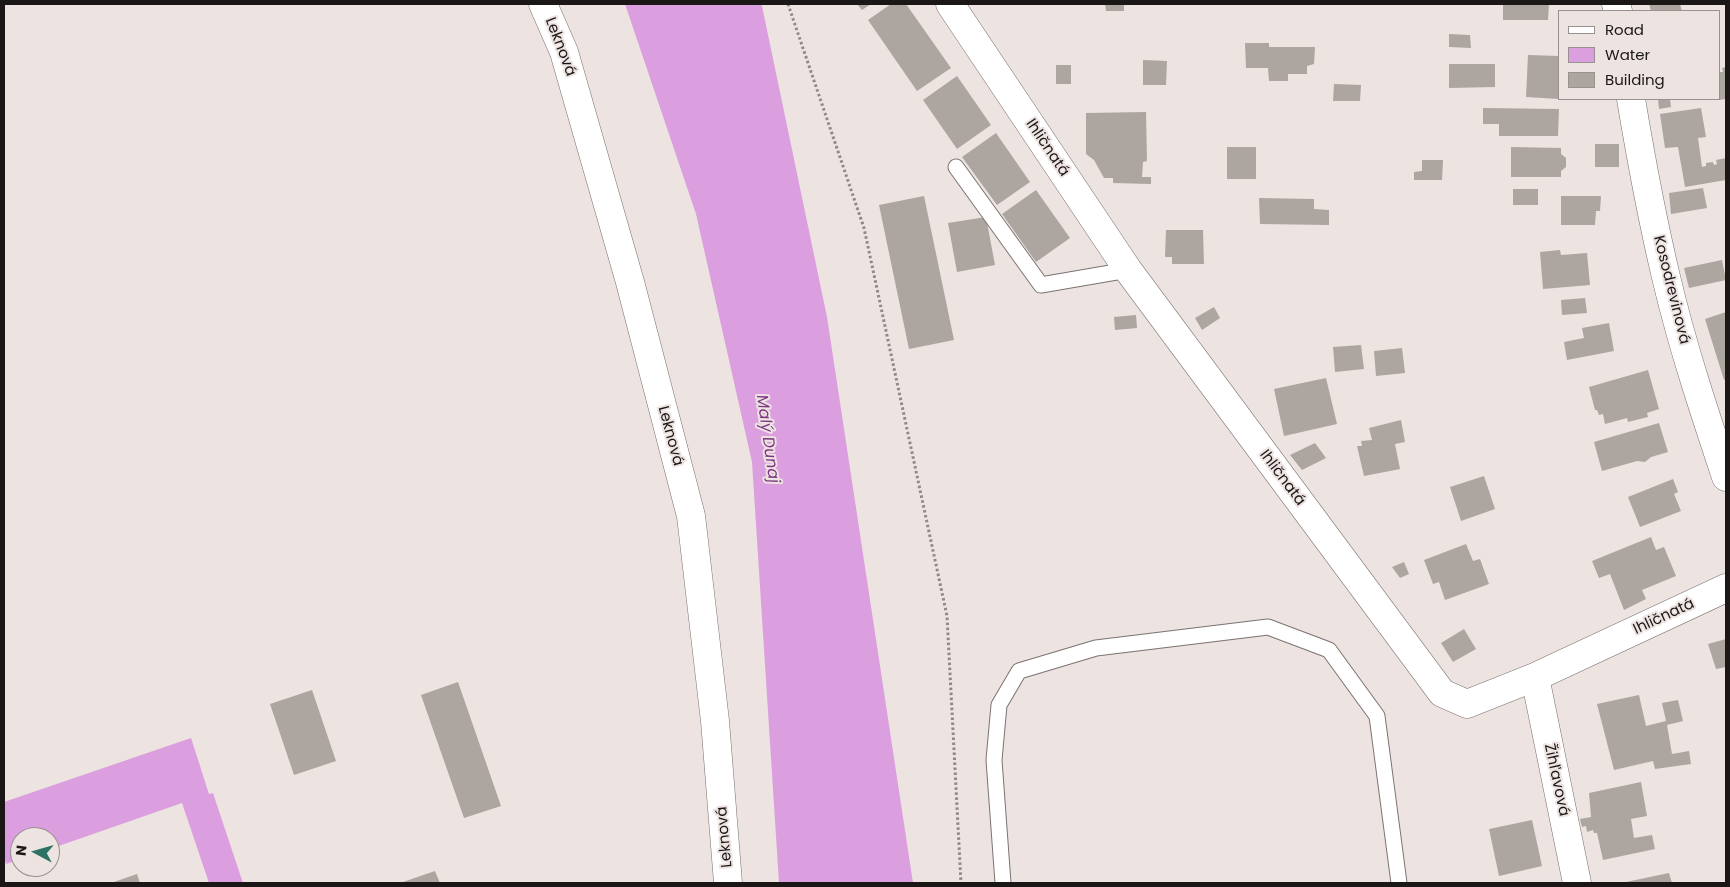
<!DOCTYPE html>
<meta charset="utf-8">
<style>
body{margin:0}
#map{position:relative;width:1730px;height:887px;overflow:hidden;background:#ede3e1;font-family:Poppins,sans-serif}
canvas{display:block}
.frame{position:absolute;inset:0;border:5px solid #1a1716;pointer-events:none}
.legend{position:absolute;left:1558px;top:10px;width:162px;height:90px;box-sizing:border-box;background:#ede3e1;border:1px solid #999190;margin:0;padding:6px 9px;list-style:none;font-size:15px;color:#1a1716}
.legend li{display:flex;align-items:center;gap:10px;height:25px}
.legend b{width:25px;border:1px solid #999190}
.north{position:absolute;left:10px;top:827px;width:50px;height:50px;box-sizing:border-box;background:#ede3e1;border:1px solid #999190;border-radius:50%;rotate:276deg;font-size:14px;font-weight:700;line-height:20px;text-align:center;color:#1a1716}
.north::after{content:'';display:block;margin:auto;width:18px;height:22px;background:#2e7264;clip-path:polygon(50% 0,100% 100%,50% 72%,0 100%)}
</style>
<div id="map">
<canvas width="1730" height="887"></canvas>
<div class="frame"></div>
<ul class="legend">
<li><b style="height:6px;background:#fff"></b>Road</li>
<li><b style="height:14px;background:#db9edf"></b>Water</li>
<li><b style="height:14px;background:#ada5a0"></b>Building</li>
</ul>
<div class="north">N</div>
</div>
<script>
const g = document.querySelector('canvas').getContext('2d');
g.lineJoin = 'round';
function paint(path, color) { g.fillStyle = color; g.fill(path, 'evenodd'); }
function strokePath(path, color, width, dash) { g.strokeStyle = color; g.lineWidth = width; g.lineCap = dash ? 'butt' : 'round'; g.setLineDash(dash || []); g.stroke(path); }
function label(font, color, halo, rows, align = 'center') {
  g.font = font + ' Poppins,sans-serif'; g.lineWidth = 4; g.setLineDash([]); g.textBaseline = 'middle'; g.strokeStyle = halo; g.fillStyle = color; for (const [text, x, y, turn = 0] of rows) {
    g.save(); g.translate(x, y); g.rotate((+turn || 0) * Math.PI / 180); g.textAlign = isNaN(turn) ? turn : align; if (halo) g.strokeText(text, 0, 0); g.fillText(text, 0, 0); g.restore();
  }
}
paint(new Path2D(`
 M625,4H761L762,6L827,317L913,883H779L752,462L696,214Z
 M191,738L209,794L213,793L243,883H209L182,803L50,849V837H20V859L6,864L4,856V802Z`), '#db9edf');
paint(new Path2D(`
 M857,4H871L862,10Z
 M891,4H906L951,68L917,91L868,20Z
 M1105,4H1124V11H1106Z
 M1503,4H1549L1548,20H1503Z
 M1649,4H1680L1682,11H1651Z
 M1449,34L1470,35L1471,48L1449,47Z
 M1245,43H1269V47H1315L1314,64L1307,66V74H1288V81H1269L1268,68H1246Z
 M1528,55L1559,56V99L1526,97Z
 M1143,60L1167,61L1166,85H1143Z
 M1449,64H1495V87L1449,88Z
 M1056,65H1071V84H1056Z
 M1726,67V99L1719,100V72H1723L1722,68Z
 M957,76L991,125L957,149L923,100Z
 M1334,84L1361,85L1360,101H1333Z
 M1658,99H1670L1671,107L1659,109Z
 M1483,108L1559,109L1558,136H1499V124H1483Z
 M1701,108L1706,137L1698,138L1702,167L1706,166V163L1713,162L1714,165L1717,164L1716,160L1726,158V180L1685,187L1678,147L1665,148L1660,114Z
 M1146,112L1147,161L1143,162L1142,177H1151V184L1113,183V178H1104L1094,160L1086,154V113Z
 M996,133L1030,182L997,205L962,157Z
 M1595,144H1619V167H1595Z
 M1227,147H1256V179H1227Z
 M1511,147L1561,148V154L1566,158V167L1561,171V177H1511Z
 M1422,160H1443L1442,180H1414V172L1422,171Z
 M1703,188L1707,208L1671,214L1669,193Z
 M1513,189H1538V205H1513Z
 M1036,190L1070,238L1036,262L1002,214Z
 M924,196L954,340L909,349L879,205Z
 M1561,196H1601L1600,211H1596L1595,225H1561Z
 M1259,198L1314,199V209L1329,210V225L1260,224Z
 M986,217L995,265L957,272L948,223Z
 M1166,230H1203L1204,264H1172V257H1165Z
 M1560,250L1561,255L1587,253L1590,285L1543,289L1540,252Z
 M1722,260L1726,280L1689,288L1684,268Z
 M1585,298L1587,313L1562,315L1561,300Z
 M1214,307L1220,318L1202,330L1195,318Z
 M1726,312V379L1724,380L1705,319Z
 M1136,315L1137,328L1115,330L1114,317Z
 M1609,323L1614,351L1567,360L1564,342L1584,338L1582,328Z
 M1361,345L1364,369L1335,372L1333,347Z
 M1402,348L1405,373L1376,376L1374,351Z
 M1648,370L1659,409L1647,413L1648,417L1628,422L1627,418L1605,424L1603,414L1599,415L1597,410H1595L1589,387Z
 M1326,378L1337,424L1284,436L1274,389Z
 M1401,420L1405,442L1395,444L1400,469L1364,476L1357,446H1362L1361,441L1372,440L1369,428Z
 M1659,423L1668,452L1651,457L1645,462L1637,461L1602,471L1594,442Z
 M1315,443L1326,458L1302,470L1290,455Z
 M1484,476L1495,509L1461,521L1450,487Z
 M1673,479L1678,492L1674,494L1681,511L1640,527L1628,497Z
 M1651,537L1656,550L1664,547L1676,576L1642,590L1646,599L1624,610L1610,574L1599,578L1592,561Z
 M1466,544L1473,561L1480,559L1489,584L1445,600L1439,582L1433,584L1424,560Z
 M1404,562L1409,574L1400,578L1392,567Z
 M1464,629L1476,649L1453,662L1441,643Z
 M1726,639V667L1716,669L1708,644Z
 M458,682L501,806L464,818L421,695Z
 M312,690L336,761L294,775L270,704Z
 M1639,695L1646,726L1666,721L1662,703L1678,700L1683,721L1667,725L1672,754L1689,751L1691,764L1655,769L1653,761L1614,770L1597,704Z
 M1641,782L1647,816L1631,819L1634,838L1652,835L1655,849L1603,860L1597,833H1594L1593,830L1587,832L1586,826L1582,827L1580,819L1591,817L1589,793Z
 M1532,820L1542,866L1499,876L1489,829Z
 M435,871L440,883H400Z
 M1669,873L1672,883H1626V882Z
 M137,874L140,883H111Z`), '#ada5a0');
const lane = new Path2D(`
 M956,167L1041,285L1128,270
 M1003,883L994,760L999,705L1019,671L1096,648L1268,627L1329,650L1377,716L1399,883`);
const street = new Path2D(`
 M543,4L564,52L630,282L691,516L715,721L728,883
 M950,4L1128,270L1442,693L1467,704L1535,677L1726,588
 M1616,4L1618,11
 M1631,99C1641,159 1652,218 1666,277C1682,345 1704,411 1726,477
 M1535,677L1577,883`);
strokePath(lane, '#7b7271', 17);
strokePath(street, '#7b7271', 29);
strokePath(new Path2D(`
 M788,4L864,228L947,616L961,883`), '#8f8887', 3, [2.5, 2.5]);
strokePath(lane, '#fff', 15);
strokePath(street, '#fff', 28);
label('15px', '#1a1716', '#ede3e1', [
 ["Leknová",560,47,69],
 ["Ihličnatá",1047,148,56],
 ["Kosodrevinová",1671,290,76],
 ["Leknová",670,436,75],
 ["Ihličnatá",1282,478,53],
 ["Ihličnatá",1664,617,-25],
 ["Žihľavová",1556,780,78],
 ["Leknová",725,837,-95]
]);
label('italic 16px', '#7c3582', '#ede3e1', [
 ["Malý Dunaj",767,439,82]
]);
</script>
